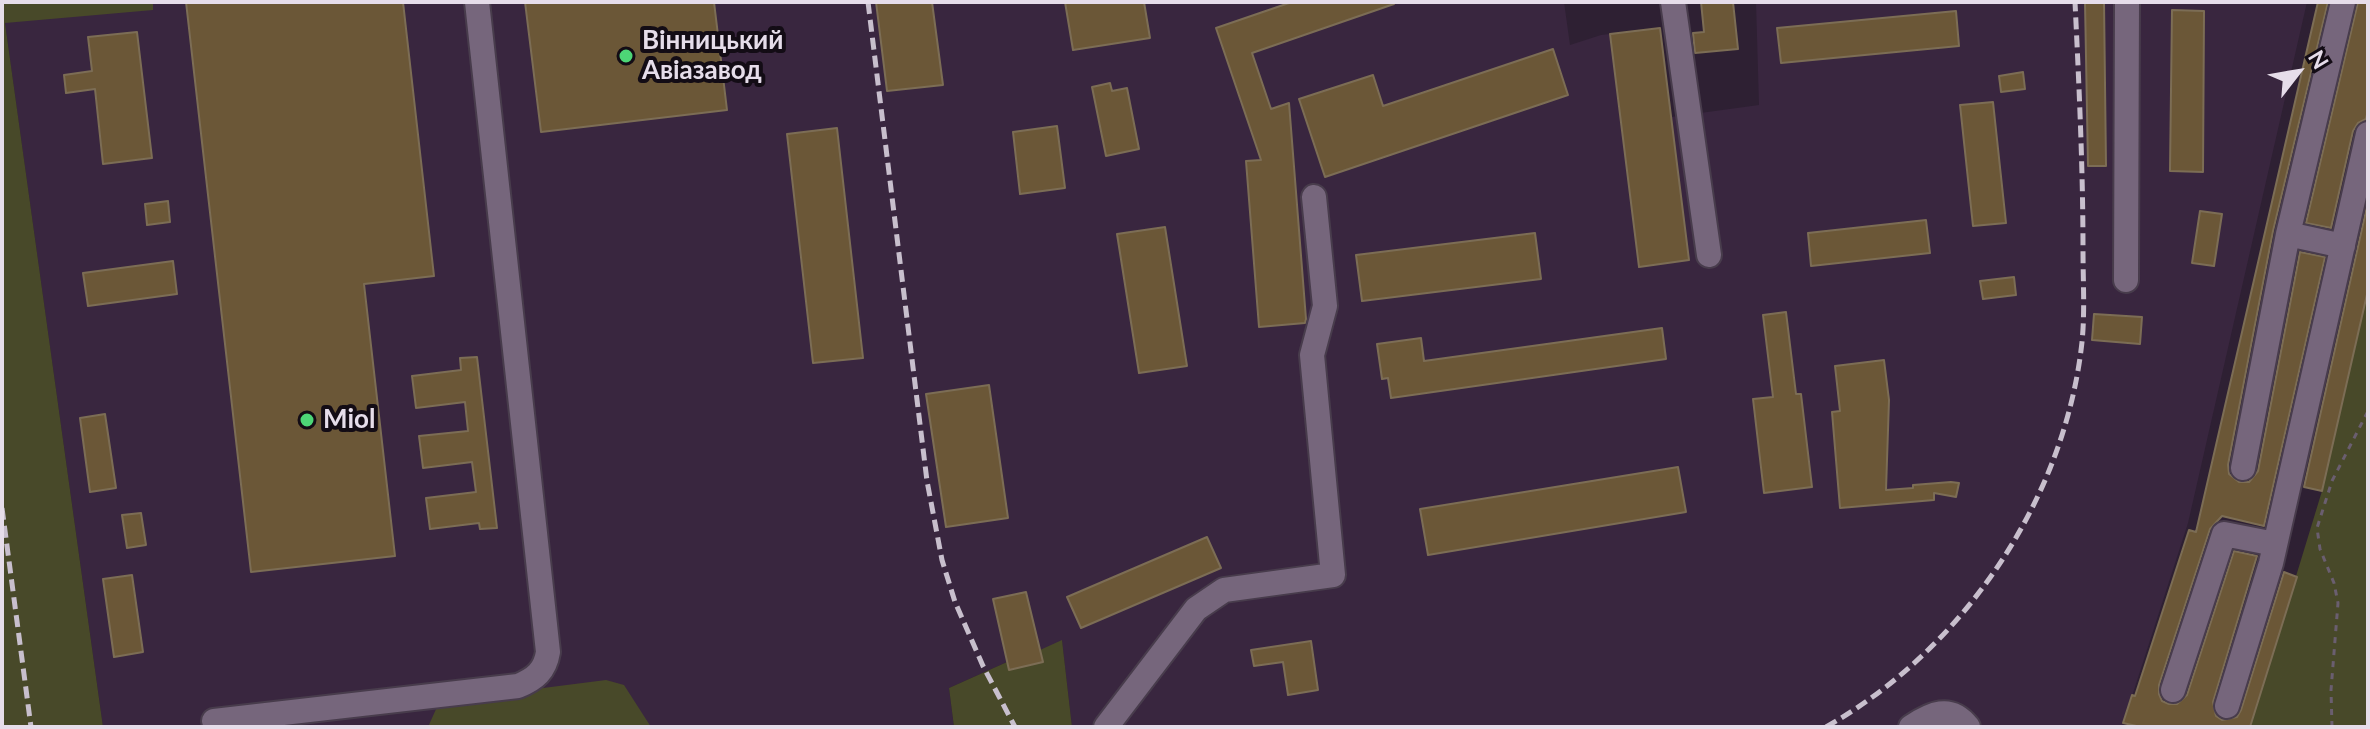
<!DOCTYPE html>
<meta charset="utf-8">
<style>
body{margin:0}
#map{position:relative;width:2370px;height:729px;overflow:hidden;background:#2e2033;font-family:Lato,sans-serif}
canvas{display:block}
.frame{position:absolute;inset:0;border:4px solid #e6ddea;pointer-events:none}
.north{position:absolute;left:2258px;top:32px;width:80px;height:80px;-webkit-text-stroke:6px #130c15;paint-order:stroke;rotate:59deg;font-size:22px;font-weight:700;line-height:32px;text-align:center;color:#e6ddea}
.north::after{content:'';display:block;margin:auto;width:28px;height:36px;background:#e6ddea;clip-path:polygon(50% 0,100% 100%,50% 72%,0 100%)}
</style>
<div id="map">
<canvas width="2370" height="729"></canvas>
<div class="frame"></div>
<div class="north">N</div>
</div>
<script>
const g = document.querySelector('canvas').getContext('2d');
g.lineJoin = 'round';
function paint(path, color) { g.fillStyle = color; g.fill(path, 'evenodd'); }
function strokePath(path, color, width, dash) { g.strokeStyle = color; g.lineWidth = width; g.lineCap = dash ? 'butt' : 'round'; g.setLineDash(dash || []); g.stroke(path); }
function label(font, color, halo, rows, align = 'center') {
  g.font = font + ' Lato,sans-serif'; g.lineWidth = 8; g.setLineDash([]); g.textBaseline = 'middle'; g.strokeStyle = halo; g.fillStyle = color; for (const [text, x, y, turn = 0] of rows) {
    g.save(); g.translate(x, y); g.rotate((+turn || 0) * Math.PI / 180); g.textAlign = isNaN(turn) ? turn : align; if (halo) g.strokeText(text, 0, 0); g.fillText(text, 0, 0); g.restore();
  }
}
paint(new Path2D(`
 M2,2H1564L1570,45L1601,35L1660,28L1671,117L1759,105L1756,2H2307L2188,523L2122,727H1072L1062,641L1043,662L1009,670L1007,662L949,688L954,727H103Z`), '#39263f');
paint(new Path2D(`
 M2,2H153V10L5,23L103,727H2Z
 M2368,290V727H2250L2322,491Z
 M1062,640L1072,727H954L949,688L1007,662L1010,670L1042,662L1040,650Z
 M606,680L624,685L651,727H428L437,707L449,700Z`), '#484929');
const building = new Path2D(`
 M186,2H403L434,276L364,284L395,556L251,572Z
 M525,2H714L727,110L541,132Z
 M876,2H932L943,85L887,91Z
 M1065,2H1144L1150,38L1073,50Z
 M1292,2H1394V4L1252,53L1271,109L1289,103L1306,319L1305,323L1259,327L1246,161L1261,160L1216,28Z
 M1701,2H1733L1738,49L1695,53L1693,33L1704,32Z
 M2085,2H2104L2106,166H2088Z
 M2318,2H2328L2273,231L2228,465L2229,474L2239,482H2249L2258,471L2300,252L2325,257L2264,526L2222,516L2210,529L2159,685V694L2162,701L2169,704H2177L2187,695L2234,551L2257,556L2213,702L2216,716L2222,720L2237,717L2241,710L2284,572L2297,577L2250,727H2141L2123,723L2132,695L2135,696L2189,530L2196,532Z
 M2358,2H2368V110L2366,119L2358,123L2353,131L2331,228L2306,223Z
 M2172,10L2204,11L2203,172L2170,171Z
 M1956,11L1959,46L1781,63L1777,28Z
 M1660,28L1689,260L1639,267L1610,34Z
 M137,32L152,158L103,164L95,89L66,93L64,75L92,71L88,37Z
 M1553,49L1568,95L1325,177L1299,99L1373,75L1383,106Z
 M2023,72L2025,89L2001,92L1999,76Z
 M1110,83L1112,91L1127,88L1139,149L1106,156L1092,87Z
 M1993,102L2006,223L1973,226L1960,105Z
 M1057,126L1065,188L1020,194L1013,132Z
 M837,128L863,358L813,363L787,134Z
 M168,201L170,222L147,225L145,204Z
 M2368,202V290L2322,491L2304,487Z
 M2200,211L2222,214L2214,266L2192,263Z
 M1926,220L1930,253L1811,266L1808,233Z
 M1165,227L1187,366L1139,373L1117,234Z
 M1535,233L1541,279L1362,301L1356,255Z
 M173,261L177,294L88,306L83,273Z
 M2014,277L2016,295L1983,299L1980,281Z
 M1786,312L1796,394H1801L1812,487L1764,493L1753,399L1773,397L1763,315Z
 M2094,314L2142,317L2140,344L2092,340Z
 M1662,328L1666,359L1391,398L1388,378L1382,379L1377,344L1421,338L1424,361Z
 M477,357L497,528L480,529L479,523L430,529L426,498L476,492L472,462L423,468L419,436L468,431L465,402L416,408L412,376L461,370L460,358Z
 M1884,360L1889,400L1886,490L1913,488V485L1951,482L1959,483L1956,497L1934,493V500L1840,508L1832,412L1840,411L1835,366Z
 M989,385L1008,518L946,527L926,394Z
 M105,414L116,488L90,492L80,418Z
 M1678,467L1686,512L1428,555L1420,509Z
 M141,513L146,545L127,548L122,515Z
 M1207,537L1221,568L1081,628L1067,597Z
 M132,575L143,652L114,657L103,579Z
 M1026,592L1043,662L1009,670L993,599Z
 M1311,641L1318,690L1288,695L1283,662L1254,666L1251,650Z`);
paint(building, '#6b5737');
strokePath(building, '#7c6d55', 2);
const minor = new Path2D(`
 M1673,2L1709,255
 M2288,234L2343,246
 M2126,280L2127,2
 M2243,468L2288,234L2343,2
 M2173,690L2224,534L2275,544
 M2227,706L2271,563L2368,134
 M214,721L518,686C535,679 545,671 548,652L477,2
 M1106,727L1196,609L1224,590L1333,575L1312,355L1325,306L1314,197
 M1911,727C1931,714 1950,704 1968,727`);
strokePath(minor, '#483c4c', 28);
strokePath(new Path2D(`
 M2332,727L2331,690L2338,603L2334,583L2320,549L2317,528L2332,481L2368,411`), '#6a5e6f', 3, [6, 6]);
strokePath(minor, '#76667c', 24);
strokePath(new Path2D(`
 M868,2L927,481L942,560L955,602L983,666L1015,727
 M2,508L31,727
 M1826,727C1964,649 2065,499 2082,342C2085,312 2083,281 2083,251C2083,168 2079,85 2075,2`), '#c8bfcd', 5, [12, 6]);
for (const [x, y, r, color] of [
 [626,56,8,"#4dd676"],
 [307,420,8,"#4dd676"]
]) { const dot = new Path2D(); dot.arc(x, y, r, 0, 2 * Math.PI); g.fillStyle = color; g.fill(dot); strokePath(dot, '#130c15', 3); }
label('bold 26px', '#e6ddea', '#130c15', [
 ["Вінницький",642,41],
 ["Авіазавод",642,71],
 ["Miol",323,420]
], 'left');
</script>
